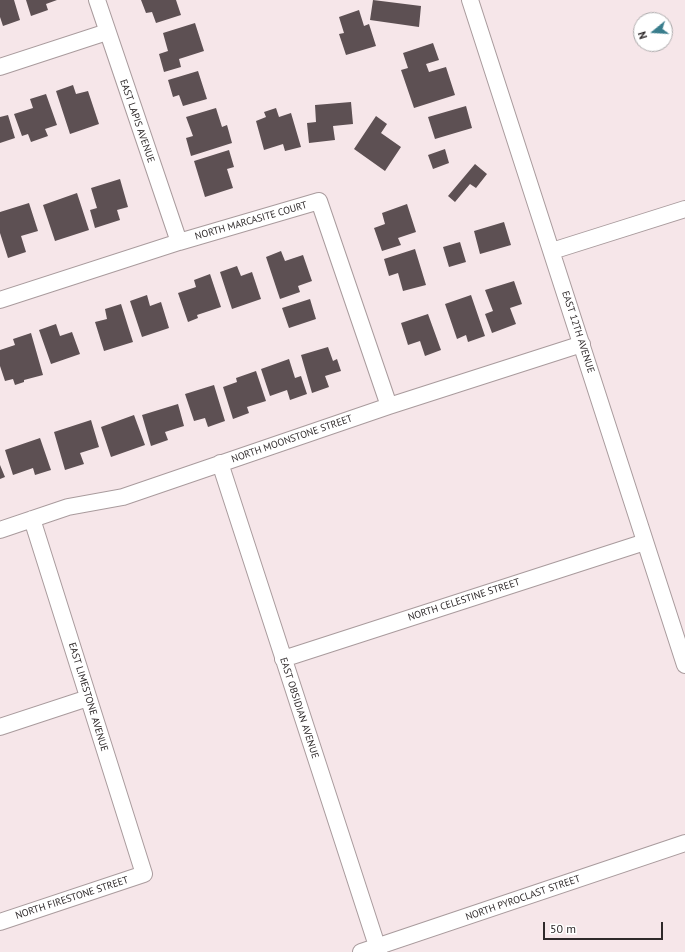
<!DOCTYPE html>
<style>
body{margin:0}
#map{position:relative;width:685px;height:952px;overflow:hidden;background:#f6e6e9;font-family:"PT Sans",sans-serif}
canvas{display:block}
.north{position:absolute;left:633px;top:12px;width:40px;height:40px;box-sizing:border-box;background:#fff;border:1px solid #aba9aa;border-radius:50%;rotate:252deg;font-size:11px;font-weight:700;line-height:16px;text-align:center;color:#2e292a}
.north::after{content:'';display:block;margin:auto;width:14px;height:18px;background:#397d8c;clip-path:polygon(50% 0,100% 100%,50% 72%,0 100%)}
.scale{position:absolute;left:543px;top:922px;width:120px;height:18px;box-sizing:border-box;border:2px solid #2e292a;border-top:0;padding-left:5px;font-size:12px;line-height:14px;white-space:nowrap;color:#2e292a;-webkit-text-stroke:3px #fff;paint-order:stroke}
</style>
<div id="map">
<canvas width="685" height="952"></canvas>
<div class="north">N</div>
<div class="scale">50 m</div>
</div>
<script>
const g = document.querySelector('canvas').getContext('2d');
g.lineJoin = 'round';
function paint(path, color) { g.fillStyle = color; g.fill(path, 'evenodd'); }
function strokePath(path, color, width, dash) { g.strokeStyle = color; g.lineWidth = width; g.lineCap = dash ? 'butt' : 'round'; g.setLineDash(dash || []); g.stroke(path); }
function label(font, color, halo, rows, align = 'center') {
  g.font = font + ' "PT Sans",sans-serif'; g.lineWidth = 4; g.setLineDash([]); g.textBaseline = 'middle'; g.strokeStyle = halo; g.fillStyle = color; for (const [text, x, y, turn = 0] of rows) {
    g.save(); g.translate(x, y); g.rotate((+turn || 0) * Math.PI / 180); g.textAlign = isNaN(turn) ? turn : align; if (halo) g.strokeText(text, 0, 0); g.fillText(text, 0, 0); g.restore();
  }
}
paint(new Path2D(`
 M0,0H14L20,20L3,26L0,17Z
 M26,0H57L46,4L48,10L31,16Z
 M141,0H176L181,15L156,23L152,12L146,13Z
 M373,0L421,6L419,27L370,20Z
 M359,10L364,26L369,24L376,46L346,55L339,34L344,33L339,17Z
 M195,23L204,51L179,59L181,67L164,72L159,54L168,51L163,33Z
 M433,43L439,60L426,64L429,72L446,67L455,95L414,108L401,70L408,68L403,53Z
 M198,71L207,99L183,106L179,95L173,97L168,80Z
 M73,85L76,94L88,91L99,124L70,134L56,91Z
 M46,94L57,125L45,129L48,136L31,142L28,134L22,136L14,114L33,108L30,99Z
 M351,102L353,124L333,126L335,140L309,143L307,123L316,122L315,105Z
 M466,106L472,128L435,139L428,117Z
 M216,108L222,127L227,125L232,143L191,156L186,138L193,136L186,117Z
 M276,108L279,117L291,113L301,147L285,151L283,144L264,150L256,121L266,117L264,112Z
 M8,115L15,138L0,143V117Z
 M376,116L387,124L381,133L401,147L385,171L354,149Z
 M445,149L449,163L433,169L428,155Z
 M229,150L234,167L227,169L233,188L205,197L194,161Z
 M475,164L487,174L476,188L470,184L455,202L448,196Z
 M120,179L128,207L117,210L120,220L95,228L90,210L97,208L91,188Z
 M77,193L89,230L55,241L43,205Z
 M29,203L38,231L21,236L26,252L8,258L0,233V212Z
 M407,204L416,232L398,238L401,245L382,251L374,228L385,224L382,213Z
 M504,222L511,245L480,254L474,231Z
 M460,242L466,262L449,267L443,247Z
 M415,249L426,285L403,291L398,273L389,276L384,259Z
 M281,251L285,261L303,255L312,281L298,286L300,292L280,299L266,257Z
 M237,266L241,276L252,272L261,299L232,309L220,272Z
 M210,274L221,307L197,315L198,318L188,322L178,293L196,287L194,280Z
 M514,281L522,304L510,308L516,324L492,333L485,314L493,311L485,290Z
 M147,295L150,306L161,302L169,328L142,337L130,301Z
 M471,295L485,336L468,342L466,335L457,339L445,304Z
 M310,299L316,319L289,328L282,308Z
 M121,304L133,342L104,351L95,322L107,319L105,309Z
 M428,314L441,350L425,356L420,341L408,345L401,323Z
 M56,324L60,336L72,332L80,354L51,364L39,330Z
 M31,333L43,375L24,380V382L15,385L13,379L5,381L0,366V350L15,345L13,339Z
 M328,347L333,361L337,359L341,371L325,376L329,387L312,393L301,355Z
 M289,359L295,378L301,376L307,394L290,400L287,390L270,396L261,369Z
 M256,371L266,401L247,407L249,413L233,419L223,387L237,382L236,378Z
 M214,385L225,421L208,427L205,418L194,421L185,394Z
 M178,404L184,426L165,432L168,440L151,446L142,415Z
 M134,415L145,445L111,457L101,427Z
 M91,420L99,447L80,453L84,464L65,470L54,432Z
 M40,438L51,470L35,475L33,468L13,475L5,450Z
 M0,465L5,477L0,479Z`), '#5d5053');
const minor = new Path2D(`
 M97,0L179,242
 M470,0L685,665
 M0,67L107,32
 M552,251L685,209
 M0,300L179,242L319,201L389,406
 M220,463L379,952
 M0,530L68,507L123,497L389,406L582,344
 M283,659L645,542
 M0,727L88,698
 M0,922L144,874L32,519
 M361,952L685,843`);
strokePath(minor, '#a99b9d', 18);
strokePath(minor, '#fff', 16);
label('10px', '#2e292a', '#fff', [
 ["EAST LAPIS AVENUE",137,121,71],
 ["NORTH MARCASITE COURT",251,221,-16],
 ["EAST 12TH AVENUE",578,332,72],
 ["NORTH MOONSTONE STREET",292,439,-19],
 ["NORTH CELESTINE STREET",464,600,-18],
 ["EAST LIMESTONE AVENUE",88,697,73],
 ["EAST OBSIDIAN AVENUE",299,708,72],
 ["NORTH FIRESTONE STREET",72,898,-18],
 ["NORTH PYROCLAST STREET",523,898,-19]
]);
</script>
